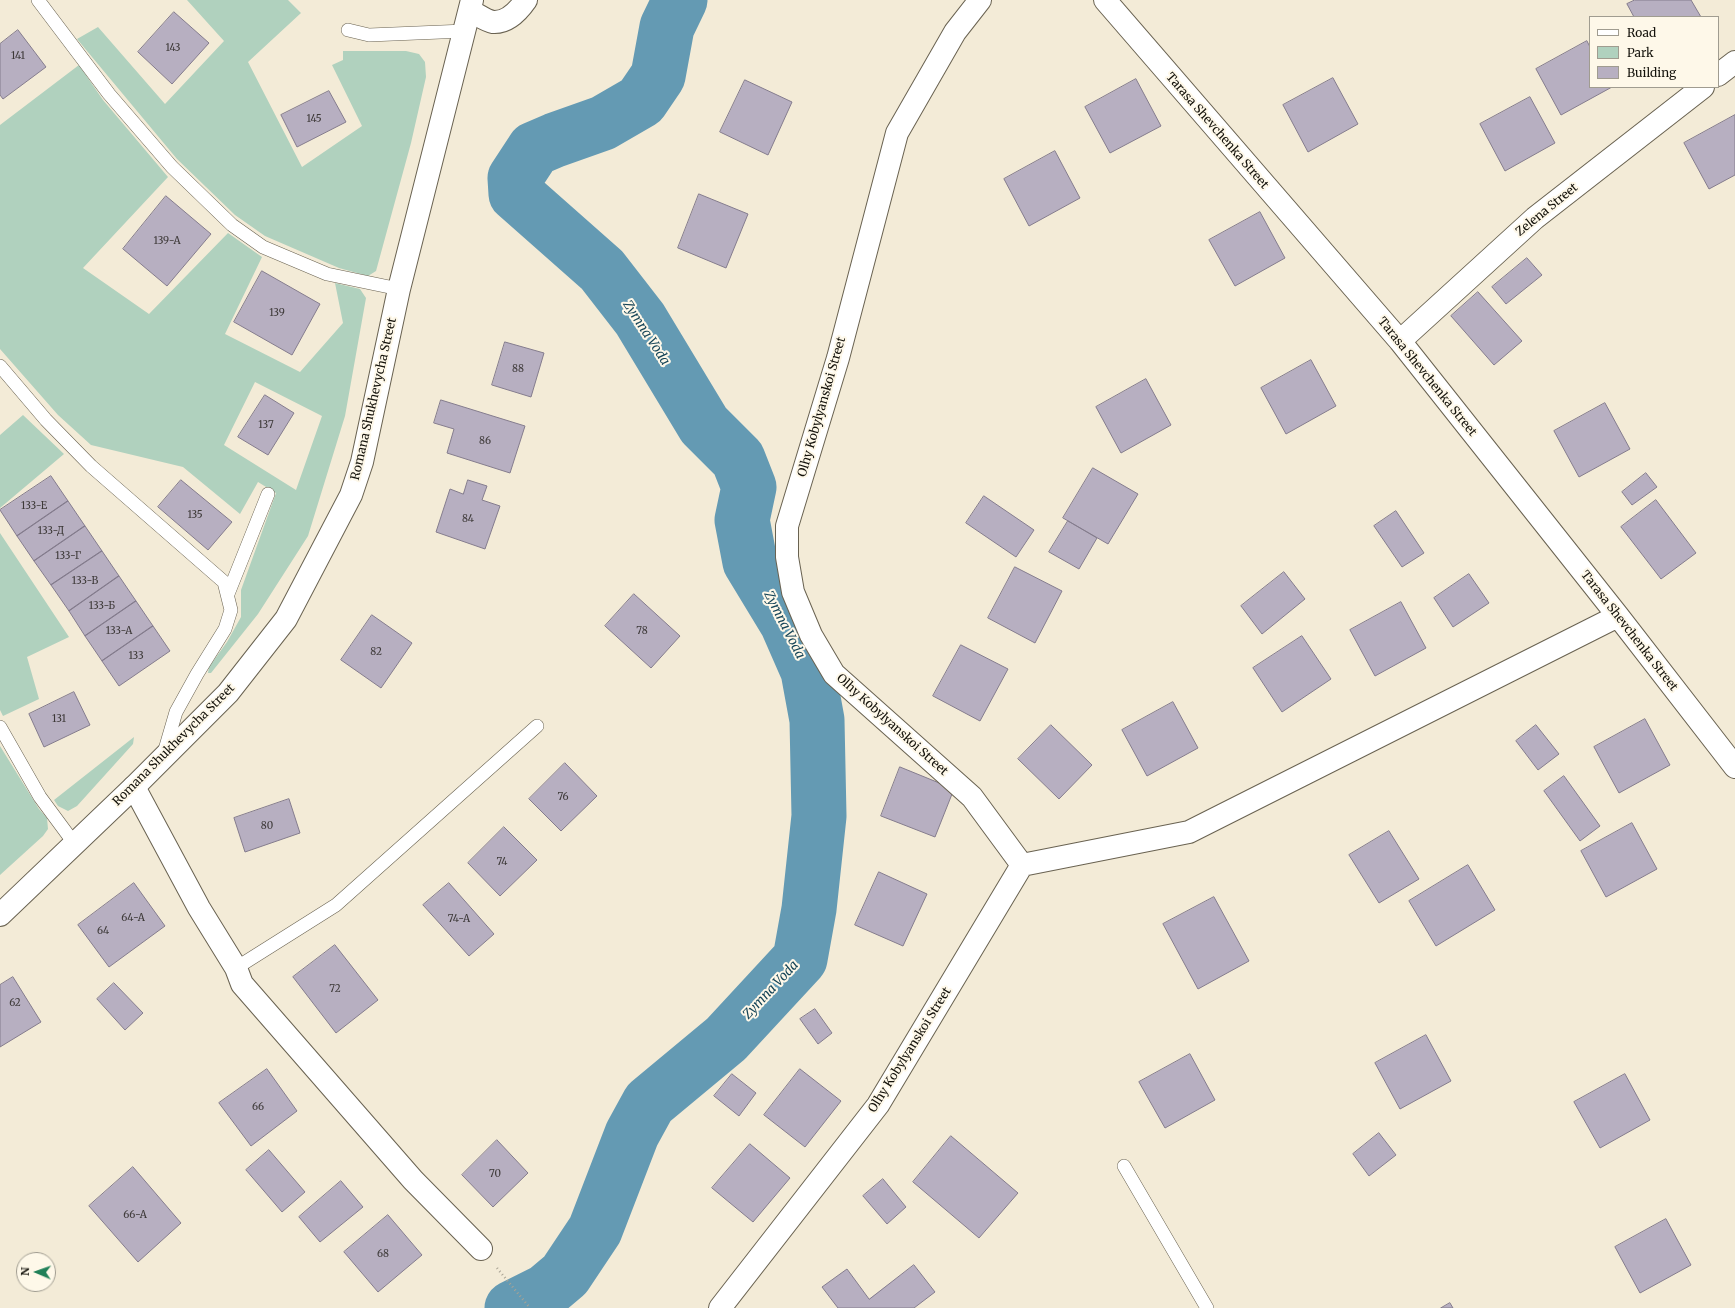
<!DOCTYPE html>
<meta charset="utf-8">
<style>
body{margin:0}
#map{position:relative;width:1735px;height:1308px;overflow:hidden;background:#f3ebd7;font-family:Merriweather,serif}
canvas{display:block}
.legend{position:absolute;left:1589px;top:16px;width:130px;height:72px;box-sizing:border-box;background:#fef8e9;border:1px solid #a09c90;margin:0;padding:5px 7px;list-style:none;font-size:12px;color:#14120b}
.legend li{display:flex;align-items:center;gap:8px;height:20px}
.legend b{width:20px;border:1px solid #a09c90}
.north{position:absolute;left:16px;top:1252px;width:40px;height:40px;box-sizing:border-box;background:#fef8e9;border:1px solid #a09c90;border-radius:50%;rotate:272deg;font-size:11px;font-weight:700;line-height:16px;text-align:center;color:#14120b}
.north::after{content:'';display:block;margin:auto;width:14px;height:18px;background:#208058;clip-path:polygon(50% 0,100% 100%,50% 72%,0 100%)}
</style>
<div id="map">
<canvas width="1735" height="1308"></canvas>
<ul class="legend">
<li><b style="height:5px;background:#fff"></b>Road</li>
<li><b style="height:11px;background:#b0d1be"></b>Park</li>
<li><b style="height:11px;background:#b7afc1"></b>Building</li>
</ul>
<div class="north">N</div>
</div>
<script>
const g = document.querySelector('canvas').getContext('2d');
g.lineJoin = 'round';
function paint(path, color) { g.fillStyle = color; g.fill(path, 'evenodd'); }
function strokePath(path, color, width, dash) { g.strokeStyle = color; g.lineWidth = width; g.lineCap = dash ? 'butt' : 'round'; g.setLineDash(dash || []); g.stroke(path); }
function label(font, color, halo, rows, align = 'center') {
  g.font = font + ' Merriweather,serif'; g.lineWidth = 4; g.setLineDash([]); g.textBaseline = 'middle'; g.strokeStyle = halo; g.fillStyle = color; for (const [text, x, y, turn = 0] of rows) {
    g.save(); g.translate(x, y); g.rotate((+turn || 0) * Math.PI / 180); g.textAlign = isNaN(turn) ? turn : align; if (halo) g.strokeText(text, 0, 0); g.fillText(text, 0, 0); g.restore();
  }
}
paint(new Path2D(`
 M187,0H288L301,13L248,62L302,167L362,126L332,65L343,60V51H406L419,54L425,62L426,77L411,143L376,271L368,276L339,268L265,236L235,215L177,159L77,39L98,27L165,104L224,41Z
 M79,65L103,100L168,177L83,268L149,314L228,233L262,257L225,334L300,372L343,323L335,283L360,289L366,298L345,416L308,536L258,614L211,673H208L209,667L227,642L241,617V590L276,493L258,482L240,514L183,467L91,445L58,415L0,349V125ZM255,382L322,416L296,490L224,445Z
 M23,415L64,454L0,508V435Z
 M0,533L69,637L27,657L39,699L3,716L0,710Z
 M134,737L133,744L77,806L68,811L58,806L54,800Z
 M0,746L39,809L47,818L48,829L43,836L0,875Z`), '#b0d1be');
strokePath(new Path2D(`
 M512,1308L546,1291L565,1275L595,1230L632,1134L649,1103L726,1039L800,959L809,909L819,816L817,720L808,671L787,623L750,562L742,520L749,487L738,459L704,425L640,319L602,270L516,194L515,178L534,149L555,140L603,123L641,101L658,76L667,27L680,0`), '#649ab3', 55);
const building = new Path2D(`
 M1635,0H1691L1701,17H1634L1627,4Z
 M174,12L209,43L172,84L138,52Z
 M18,30L46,67L3,99L0,95V44Z
 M1587,41L1590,47V87H1612L1561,115L1536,69Z
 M1333,78L1358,124L1308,152L1283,105Z
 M1136,79L1161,126L1110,153L1085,107Z
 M745,80L792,102L768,155L720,132Z
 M329,91L346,122L297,147L281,115Z
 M1530,97L1555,143L1505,171L1480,124Z
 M1735,115V175L1709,189L1684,143Z
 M1055,151L1080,198L1029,226L1004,179Z
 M699,194L748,214L726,268L678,248Z
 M166,196L211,234L167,286L123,249Z
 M1260,212L1285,258L1235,286L1209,240Z
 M1527,258L1542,275L1506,304L1492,287Z
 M262,271L320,304L292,355L234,322Z
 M1478,292L1522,341L1494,365L1451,316Z
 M505,342L544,353L531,397L492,385Z
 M1311,360L1336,406L1286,434L1261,388Z
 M1146,379L1171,425L1121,453L1096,407Z
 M265,395L294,413L268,455L238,437Z
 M441,400L525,426L510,473L447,453L454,429L434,423Z
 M1605,403L1630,449L1579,477L1554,431Z
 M1093,468L1138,494L1108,544L1063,518Z
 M1646,473L1657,487L1632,505L1622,492Z
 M51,476L68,501L17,536L0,510Z
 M181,480L232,522L208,550L158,507Z
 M468,480L487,486L482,500L500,506L485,549L436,532L450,489L463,494Z
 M984,496L1034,530L1016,557L966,523Z
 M1656,500L1696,553L1661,579L1621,527Z
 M68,501L85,526L34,561L17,536Z
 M1396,511L1424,553L1402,567L1374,526Z
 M1068,521L1097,538L1079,569L1049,552Z
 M85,526L102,551L51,585L34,561Z
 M102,551L119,576L69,611L51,585Z
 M1015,567L1062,591L1035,643L988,618Z
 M1284,572L1305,599L1262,634L1241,606Z
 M1469,574L1489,603L1453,627L1434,598Z
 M119,576L136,601L85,636L69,611Z
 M634,594L680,636L651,668L605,626Z
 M136,601L153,626L102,661L85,636Z
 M1401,602L1426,648L1375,676L1350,630Z
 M372,615L412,643L381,688L341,660Z
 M153,626L170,651L119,686L102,661Z
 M1302,636L1331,679L1282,712L1253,668Z
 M961,645L1008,669L980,721L933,696Z
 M74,692L90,725L44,747L29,714Z
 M1173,702L1198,748L1147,776L1122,730Z
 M1645,719L1670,765L1619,793L1594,747Z
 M1051,725L1092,765L1059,799L1018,759Z
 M1536,725L1559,754L1538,770L1516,741Z
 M565,763L597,796L561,831L529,799Z
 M900,767L954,789L935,837L881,816Z
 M1564,776L1600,826L1580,841L1544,791Z
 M289,799L300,833L245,852L234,818Z
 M1632,823L1657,869L1606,897L1581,851Z
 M504,827L537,860L500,896L468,863Z
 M1389,831L1419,879L1379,903L1349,855Z
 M1468,865L1495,910L1436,946L1409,901Z
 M879,872L927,894L903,946L855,925Z
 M134,883L165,926L109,967L78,925Z
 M449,883L494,934L469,956L423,905Z
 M1214,897L1249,961L1198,989L1163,924Z
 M335,945L378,1000L336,1033L293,977Z
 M13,977L41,1022L0,1047V985Z
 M114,983L143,1013L125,1030L97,999Z
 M815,1009L832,1033L818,1044L800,1019Z
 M1426,1035L1451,1081L1400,1109L1375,1063Z
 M1190,1054L1215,1100L1165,1128L1139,1082Z
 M267,1069L297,1111L251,1146L219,1103Z
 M800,1069L841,1101L805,1147L764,1115Z
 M732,1074L756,1093L739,1116L714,1096Z
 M1625,1074L1650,1120L1600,1148L1574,1102Z
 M1379,1133L1396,1155L1369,1176L1353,1154Z
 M951,1136L1018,1193L979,1238L913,1182Z
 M497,1140L528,1173L493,1207L462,1175Z
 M750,1144L790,1178L753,1222L712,1188Z
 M269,1150L305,1192L282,1212L246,1170Z
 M133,1167L181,1223L138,1262L89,1206Z
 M883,1179L906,1207L887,1224L863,1196Z
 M341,1181L363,1207L320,1242L299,1217Z
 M388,1215L422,1255L378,1292L344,1252Z
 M1666,1219L1691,1265L1640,1293L1615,1247Z
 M914,1265L935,1292L914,1308H838L822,1287L847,1269L869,1299Z
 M1450,1303L1453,1308H1441Z`);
paint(building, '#b7afc1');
strokePath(building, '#847c8d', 1);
const lane = new Path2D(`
 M38,0L109,94L172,167L232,225L263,247L327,274L399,289
 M348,30L369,35L465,31
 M0,366L46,420L91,466L224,582L231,610L225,629L197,674L176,712L164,753
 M228,594L268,494
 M0,727L40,797L74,843
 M236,968L336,905L537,726
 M1124,1166L1207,1308`);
const street = new Path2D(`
 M1105,0L1400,341L1618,616L1735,767
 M470,11C477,14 486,21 493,22C507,23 519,10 526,0
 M1718,75L1735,62
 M1400,341L1535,218L1703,87
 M134,787L199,908L236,968L242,984L413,1180L481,1249
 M1022,865L1189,832L1618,616
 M720,1308L878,1105L1022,865L972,797L834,674L811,635L793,592L787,557V526L838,358L897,133L955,32L980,0`);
const secondary = new Path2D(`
 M0,915L134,787L228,693L286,619L351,495L362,462L399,289L472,0`);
strokePath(lane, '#696251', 14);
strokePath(street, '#696251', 24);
strokePath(secondary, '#696251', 24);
strokePath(new Path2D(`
 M497,1268L530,1308`), '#a9a394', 2.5, [1, 3]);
strokePath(lane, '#fff', 13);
strokePath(street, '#fff', 22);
strokePath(secondary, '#fff', 22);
label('10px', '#3d3938', null, [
 ["143",173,48],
 ["141",18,56],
 ["145",314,119],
 ["139-А",167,241],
 ["139",277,313],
 ["88",518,369],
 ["137",266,425],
 ["86",485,441],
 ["133-Е",34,506],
 ["135",195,515],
 ["84",468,519],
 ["133-Д",51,531],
 ["133-Г",68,556],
 ["133-В",85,581],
 ["133-Б",102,606],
 ["133-А",119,631],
 ["78",642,631],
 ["82",376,652],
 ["133",136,656],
 ["131",59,719],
 ["76",563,797],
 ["80",267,826],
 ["74",502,862],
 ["64-А",133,918],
 ["74-А",459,919],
 ["64",103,931],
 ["72",335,989],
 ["62",15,1003],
 ["66",258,1107],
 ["70",495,1174],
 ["66-А",135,1215],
 ["68",383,1254]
]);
label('12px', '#14120b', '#fef8e9', [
 ["Tarasa Shevchenka Street",1217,131,49],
 ["Zelena Street",1547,210,-39],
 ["Tarasa Shevchenka Street",1427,377,51],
 ["Romana Shukhevycha Street",374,399,-77],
 ["Olhy Kobylyanskoi Street",822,407,-74],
 ["Tarasa Shevchenka Street",1629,631,52],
 ["Olhy Kobylyanskoi Street",892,725,42],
 ["Romana Shukhevycha Street",174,745,-45],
 ["Olhy Kobylyanskoi Street",910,1050,-58]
]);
label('italic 13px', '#154457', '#fef8e9', [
 ["Zymna Voda",646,333,57],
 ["Zymna Voda",784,625,63],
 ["Zymna Voda",771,990,-47]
]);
</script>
